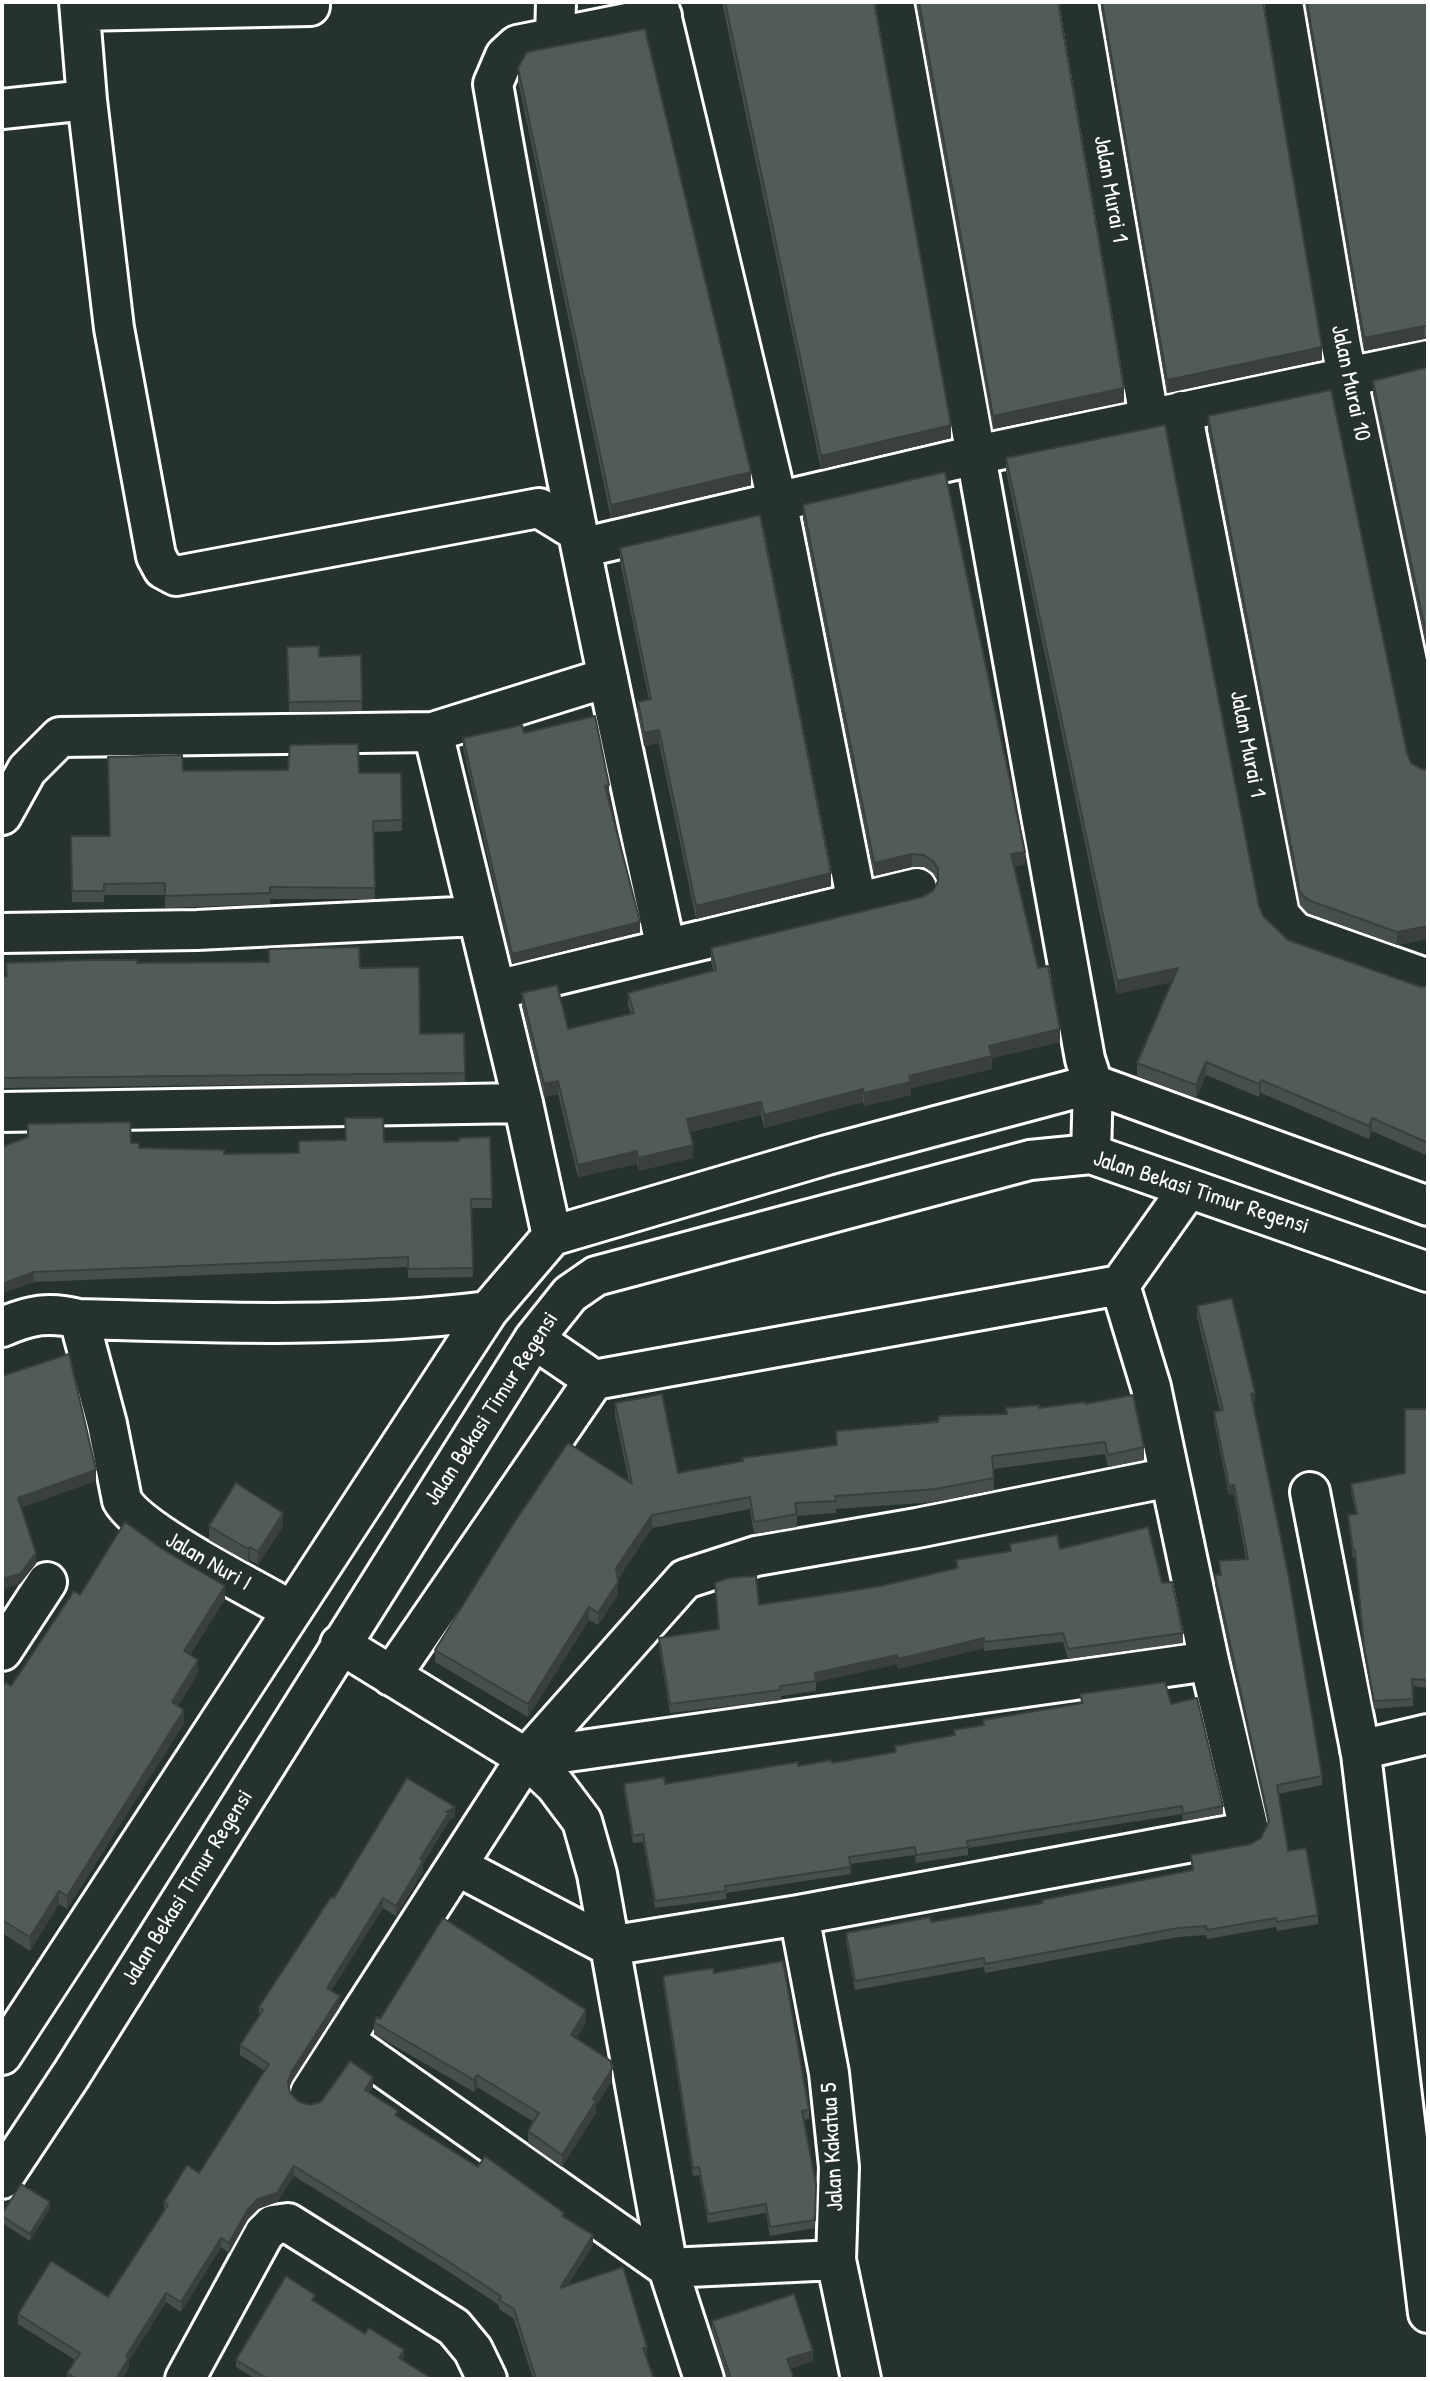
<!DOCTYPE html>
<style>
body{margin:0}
#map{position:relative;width:1430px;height:2381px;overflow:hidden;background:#26332d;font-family:"Patrick Hand",sans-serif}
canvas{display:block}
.frame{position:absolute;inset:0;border:4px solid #fff;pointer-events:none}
</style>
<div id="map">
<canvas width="1430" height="2381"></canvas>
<div class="frame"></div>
</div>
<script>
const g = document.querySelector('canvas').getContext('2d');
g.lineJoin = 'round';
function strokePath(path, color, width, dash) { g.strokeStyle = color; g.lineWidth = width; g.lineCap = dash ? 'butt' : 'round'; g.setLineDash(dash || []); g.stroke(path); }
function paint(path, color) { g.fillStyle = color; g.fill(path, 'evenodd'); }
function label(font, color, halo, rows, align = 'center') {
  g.font = font + ' "Patrick Hand",sans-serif'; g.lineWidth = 5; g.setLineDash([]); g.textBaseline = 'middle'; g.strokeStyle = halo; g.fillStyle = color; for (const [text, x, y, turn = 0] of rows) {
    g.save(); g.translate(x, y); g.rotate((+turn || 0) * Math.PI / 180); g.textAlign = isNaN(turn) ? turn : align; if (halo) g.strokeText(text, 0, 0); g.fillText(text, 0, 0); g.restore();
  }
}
const minor = new Path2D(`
 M658,2L777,500L857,903
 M894,2L1085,1059L1093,1084L1091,1154
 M1078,2L1149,418
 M1283,2L1341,346L1428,762
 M80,11L310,6V2
 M662,16L517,45L505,56L493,84C543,374 603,662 666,949
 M555,39L556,2
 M87,100L114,328L156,556L163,569L176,576L539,508L578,532
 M2,109L87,100L79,2
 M1182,411L1280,915L1295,932L1428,979
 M581,548L976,455L1428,360
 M433,732L523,1103L552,1236
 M2,815L27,770L60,737L433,732L606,678
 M2,933L197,930L477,916
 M496,990L917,888
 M2,1112L523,1103
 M1120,1285L1188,1189
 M79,1319L107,1424L122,1500C139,1532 256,1590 292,1611
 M2,1327C30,1315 49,1311 79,1319C216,1323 352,1328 488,1311
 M534,1339L594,1380
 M1310,1492L1361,1754L1428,2313
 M340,1644L526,1758L555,1785L582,1821L597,1874L668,2268L704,2379
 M2,1651L47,1582
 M391,1676L594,1380L1120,1285L1151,1387L1209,1661L1248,1825L1246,1832L799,1915L609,1946L457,1866
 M1360,1750L1428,1734
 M526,1758L1209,1661
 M799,1915L829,2073L839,2167L836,2260L861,2379
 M344,2040L668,2268L836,2260
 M2,2055L488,1311L552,1236L827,1155L1093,1084L1428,1206
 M310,2093L526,1758L685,1579L756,1556L917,1528L1170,1477
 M2,2179L71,2075L534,1339L570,1294L596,1276L1030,1160L1091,1154L1428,1272
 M185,2379L264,2234L273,2225L288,2223L454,2327L473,2350L487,2379`);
strokePath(minor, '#fff', 44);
strokePath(minor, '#26332d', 38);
paint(new Path2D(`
 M722,2H874L951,438L821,469Z
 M916,2H1058L1124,402L993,429Z
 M1101,2H1263L1322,360L1167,393L1101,8Z
 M1305,2H1428V339H1424L1364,351Z
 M518,68L751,485L611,518L518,81Z
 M1428,367V656L1373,394V381Z
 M1208,416L1411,763L1421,769L1428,770V939L1397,945L1308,913L1300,905L1208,429Z
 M1006,458L1263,916L1288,940L1421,987L1428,986V1156L1372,1131L1369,1139L1261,1093L1259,1097L1206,1075L1196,1098L1137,1076V1063L1171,982L1117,994L1006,471Z
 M803,505L1025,864L1014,867L1038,968L1060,1042L992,1058V1069L911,1088V1095L864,1106L863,1102L764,1128L761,1115L690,1132L693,1158L638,1171L637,1164L578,1177L558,1094L544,1097L522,1006V993L568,1029L631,1014L628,1005V993L713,970L711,960V948L922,897L933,891L938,882L933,873L924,867H912L874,876L803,518Z
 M620,548L831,886L696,919L659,743L644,746L638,715V702L649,700L620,561Z
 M287,647L319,657L361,655L362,711L289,712Z
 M524,733L609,795H607L640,932L512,964L463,748V738Z
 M183,771L401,773L402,831L373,832L375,899H270V904L165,908V895H104V902H72L71,836H110Z
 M137,963L360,968L420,1034L464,1033L465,1082L2,1088V978Z
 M490,1137L492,1208H471L473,1277L408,1278V1267L34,1282L2,1293L131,1143L139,1148L224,1154L299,1153L384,1142L459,1141Z
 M1197,1306L1255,1402L1253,1403L1322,1776V1785L1278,1794L1288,1851L1318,1915V1924L1277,1931L1276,1927L1207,1939L1206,1935L1178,1937L985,1973L984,1967L855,1990L846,1942V1933L931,1922L1042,1904V1900L1192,1870L1191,1855L1251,1844L1261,1838L1268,1824L1215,1585V1575H1220L1219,1561L1246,1559L1234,1494L1229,1495L1214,1421V1412L1220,1410L1197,1316Z
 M615,1403L678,1473L836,1445V1431L1006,1414V1408H1039L1085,1404L1144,1447V1460L1108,1467L1105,1454L993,1469L994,1490L936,1502L836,1509V1513L797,1516V1527L754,1534L750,1509L652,1528L618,1579V1595L598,1625L589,1620L528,1717L435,1662V1650L629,1482L615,1416Z
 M1428,1409V1688L1413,1686V1706L1374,1709L1364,1655L1355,1558H1353L1348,1523V1515H1356L1351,1492V1484L1405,1473Z
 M209,1526H283L258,1565L250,1560L248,1562L209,1540Z
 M1010,1544L1060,1549L1162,1583L1183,1633V1643L1068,1659L1063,1642L984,1651V1648L898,1669L897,1664L816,1682V1691L781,1696V1700L670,1713L659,1647V1638L718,1629L715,1583L759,1605L881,1586L956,1569V1560L1010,1551Z
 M80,1595L225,1599L190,1655L198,1673L178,1706L184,1723L67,1909L59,1904L30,1951L2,1933V1687L11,1686Z
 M1080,1694L1171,1704L1223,1806V1814L1183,1821L1182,1814L968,1848V1855L916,1863L915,1855L850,1864L851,1874L726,1893V1899L655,1908L643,1842L633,1843L624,1792V1784H665L798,1766L832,1763L895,1752V1746L954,1735V1730L983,1725V1720L1081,1703Z
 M407,1778L455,1817L450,1819L423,1864V1871L396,1916L383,1908L331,1991L340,2006L292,2081L289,2088L290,2093L299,2102L310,2105L373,2087L369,2092L398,2117L478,2167L564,2218L593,2245L567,2285L647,2356L646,2357L654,2379H533L514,2319L499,2309V2305L443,2268L294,2176L277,2202L258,2209L248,2219L229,2253L221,2247L181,2312L166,2302L129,2361V2368L122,2379H67V2373L75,2360L18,2324V2314L108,2297L164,2211V2202L199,2173L265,2071L240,2055V2045L259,2015V2007L334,1898Z
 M714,1973L809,2110V2119L804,2120L816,2184L815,2228L770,2236L766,2213L708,2223L699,2175L693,2176L663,1985V1976Z
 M380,2019L586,2022L576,2039L612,2080L596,2106V2113L562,2167L528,2143V2131L534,2122L477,2087L474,2092L374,2034V2022Z
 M50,2208L30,2241L2,2223V2214Z
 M315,2302L404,2358L402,2360L429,2379H256L236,2367V2360Z
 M712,2321L813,2361L790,2369L794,2379H728L712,2331Z`), '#464f4b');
paint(new Path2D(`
 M1424,326V339L1364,351V338Z
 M1322,347V360L1167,393V380Z
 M1124,388V402L993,429V416Z
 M951,425V438L821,469V456Z
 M751,472V485L611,518V505Z
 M659,730V743L644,746V733Z
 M609,785V795L605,796V786Z
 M1025,852V864L1011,867V854Z
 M912,854V867L874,876V863Z
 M831,873V886L696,919V906Z
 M640,922V932L512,964V954Z
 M1428,926V939L1397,945V932Z
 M1178,968V981L1117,994V981Z
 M1060,1029V1042L992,1058V1069L911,1088V1095L864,1106V1093L989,1046Z
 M1206,1062V1075L1196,1098V1085Z
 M1261,1080V1093L1259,1097V1084Z
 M558,1081V1094L544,1097V1084Z
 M863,1089V1102L764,1128V1115Z
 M761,1102V1115L687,1132V1119Z
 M1372,1118V1131L1369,1139V1126Z
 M693,1145V1158L638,1171V1158Z
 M637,1151V1164L578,1177V1165Z
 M34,1272V1282L2,1293V1284Z
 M1255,1393V1402L1251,1403V1394Z
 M96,1470V1481L18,1509V1498Z
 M1234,1485V1494L1229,1495V1486Z
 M283,1513V1526L258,1565V1552Z
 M652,1515V1528L616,1581V1568Z
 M250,1547V1560L248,1562V1549Z
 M36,1553V1564L20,1584L2,1590V1579Z
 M618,1582V1595L598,1625V1613Z
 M225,1586V1599L184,1664V1651Z
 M589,1607V1620L528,1717V1704Z
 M984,1638V1648L898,1669V1659Z
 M897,1655V1664L816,1682L815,1673Z
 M198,1660V1673L172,1715V1702Z
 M184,1710V1723L67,1909V1896Z
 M455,1807V1817L450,1819L423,1864V1871L396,1916V1906L420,1859L446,1812Z
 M59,1891V1904L30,1951V1937Z
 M383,1898V1908L327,1998V1988Z
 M340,1996V2006L292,2081L288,2091V2082L292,2071Z
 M586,2010V2022L571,2047V2035Z
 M612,2069V2080L596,2106V2113L562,2167V2155L593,2099Z
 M477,2075V2087L474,2092V2080Z
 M373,2077V2087L365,2099V2090Z
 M294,2166V2176L277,2202L258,2209L248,2219L229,2253V2243L248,2209Z
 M50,2202V2208L30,2241V2234Z
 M593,2235V2245L560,2298V2288Z
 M221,2238V2247L181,2312V2302Z
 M166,2293V2302L129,2361V2368L122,2379H117L126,2356Z
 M647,2347V2356L643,2358V2348Z
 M404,2350V2358L399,2366V2358Z
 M813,2351V2361L787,2370V2359Z`), '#39403d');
const building = new Path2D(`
 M725,2H874L951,425L821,456Z
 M919,2H1058L1124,388L993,416Z
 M1102,2H1263L1322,347L1167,380Z
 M1307,2H1428V326H1424L1364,338Z
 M645,29L751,472L611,505L518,68L527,52Z
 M1428,367V643L1373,381Z
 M1331,390L1407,753L1411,763L1421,769L1428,770V926L1397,932L1308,900L1300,892L1208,416Z
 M1165,425L1259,906L1263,916L1288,940L1421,987L1428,986V1143L1372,1118L1369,1126L1261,1080L1259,1084L1206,1062L1196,1085L1137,1063L1178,968L1117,981L1006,458Z
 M945,472L1025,852L1011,854L1038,968L1048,966L1060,1029L989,1046L992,1056L909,1076L911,1082L864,1093L863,1089L764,1115L761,1102L687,1119L693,1145L638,1158L637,1151L578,1165L558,1081L544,1084L522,993L557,985L568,1029L634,1013L628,993L716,970L711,948L922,897L933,891L938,881V869L933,861L924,855L912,854L874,863L803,505Z
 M760,515L831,873L696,906L659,730L644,733L641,716L638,702L651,699L620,548Z
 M319,646V657L361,655L362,701L289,702L287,647Z
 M595,716L609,785L605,786L640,922L512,954L463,738L522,725L524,733Z
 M358,744L359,773H401L402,820L373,821L375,888L270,887V893L165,896V883L104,884V891H72L71,836H110L108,757L182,755L183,771L288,770L290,745Z
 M359,947L360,968L419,967L420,1034L464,1033L465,1073L2,1078V978L7,976L6,963L90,960H137V963L269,962V949Z
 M345,1118H383L384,1142L459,1141V1138L490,1137L492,1199H471L473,1268L408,1269V1257L34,1272L2,1284V1147L28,1137V1124L130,1122L131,1143H139V1148L224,1150V1154L299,1153V1141L346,1140Z
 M1232,1298L1255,1393L1251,1394L1288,1573L1322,1776L1277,1785L1288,1851L1306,1848L1318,1915L1277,1922L1276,1918L1207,1930L1206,1926L1178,1928L985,1964L984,1958L855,1981L846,1933L930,1917L931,1922L1043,1903L1042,1900L1193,1870L1191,1855L1251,1844L1261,1838L1269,1821L1215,1575H1221L1219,1561L1248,1559L1234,1485L1229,1486L1214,1412L1223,1410L1197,1306Z
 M69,1354L96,1470L18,1498L36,1553L20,1574L2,1579V1376Z
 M662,1394L678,1473L743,1461L742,1458L837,1445L836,1431L938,1422L939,1416L1007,1414L1006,1408L1039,1405V1408L1085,1402V1404L1133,1395L1144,1447L1108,1455L1105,1442L992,1456L994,1478L936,1489L835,1496L836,1501L795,1503L797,1514L754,1522L750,1497L652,1515L616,1568L618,1582L598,1613L589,1607L528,1704L435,1650L514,1523L568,1443L632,1484L615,1403Z
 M1405,1409H1428V1680L1412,1679L1413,1699L1374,1701L1364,1647L1355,1550H1353L1348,1515L1357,1514L1351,1484L1405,1473Z
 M236,1483L283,1513L258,1552L250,1547L248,1549L209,1526Z
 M125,1522L162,1549L225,1586L184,1651L198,1660L172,1702L184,1710L67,1896L59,1891L30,1937L2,1920V1687L5,1682L11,1686L74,1591L80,1595Z
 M1148,1527L1162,1583L1172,1582L1183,1633L1068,1649L1063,1633L984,1642V1638L898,1659L897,1655L815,1673L816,1681L780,1686L781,1690L670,1704L659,1638L719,1629L715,1583L729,1578L756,1576L759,1605L881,1586L958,1568L956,1560L1011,1551L1010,1544L1057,1535L1060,1549Z
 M1165,1682L1171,1704L1197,1698L1223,1806L1183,1814L1182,1806L967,1841L968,1847L916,1855L915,1847L849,1857L851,1867L725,1886L726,1891L655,1901L643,1834L633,1836L624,1784L664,1777L665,1784L798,1762V1766L831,1760L832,1763L896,1752L895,1746L955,1735L954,1730L984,1725L983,1720L1083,1703L1080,1694Z
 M407,1778L455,1807L446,1812L450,1811L420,1859L423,1861L396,1906L383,1898L327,1988L340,1996L292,2071L288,2082L290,2093L299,2102L310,2105L321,2102L350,2061L373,2077L365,2090L398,2111L395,2115L478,2167L485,2156L564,2213L562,2216L593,2235L560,2288L623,2267L647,2347L643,2348L654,2379H536L514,2309L499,2300L501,2296L443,2258L294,2166L277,2193L258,2199L248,2209L229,2243L221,2238L181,2302L166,2293L126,2356L129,2358L117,2377L118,2379H77L67,2373L80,2353L18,2314L51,2261L108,2297L168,2205L164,2202L187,2165L199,2173L269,2064L240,2045L263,2010L259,2007L331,1897L334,1898Z
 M443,1918L586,2010L571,2035L611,2061L612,2069L593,2099L596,2101L562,2155L528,2131L539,2113L477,2075L474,2080L374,2022L377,2017L380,2019Z
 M783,1961L809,2110L802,2111L816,2184L815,2220L770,2227L766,2204L708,2214L699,2167L693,2168L663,1976L713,1968L714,1973Z
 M21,2184L50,2202L30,2234L2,2216V2214Z
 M286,2276L315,2295L312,2300L365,2334L369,2328L404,2350L399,2358L429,2377L428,2379H268L236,2360Z
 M794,2294L813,2351L787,2359L794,2379H731L712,2321Z`);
paint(building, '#515c57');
strokePath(building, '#39403d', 2);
label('23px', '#fff', '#26332d', [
 ["Jalan Murai 1",1110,189,80],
 ["Jalan Murai 10",1350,383,78],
 ["Jalan Murai 1",1247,744,79],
 ["Jalan Bekasi Timur Regensi",1201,1193,18],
 ["Jalan Bekasi Timur Regensi",492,1409,-57],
 ["Jalan Nuri I",208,1562,30],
 ["Jalan Bekasi Timur Regensi",188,1888,-58],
 ["Jalan Kakatua 5",833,2147,-93]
]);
</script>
